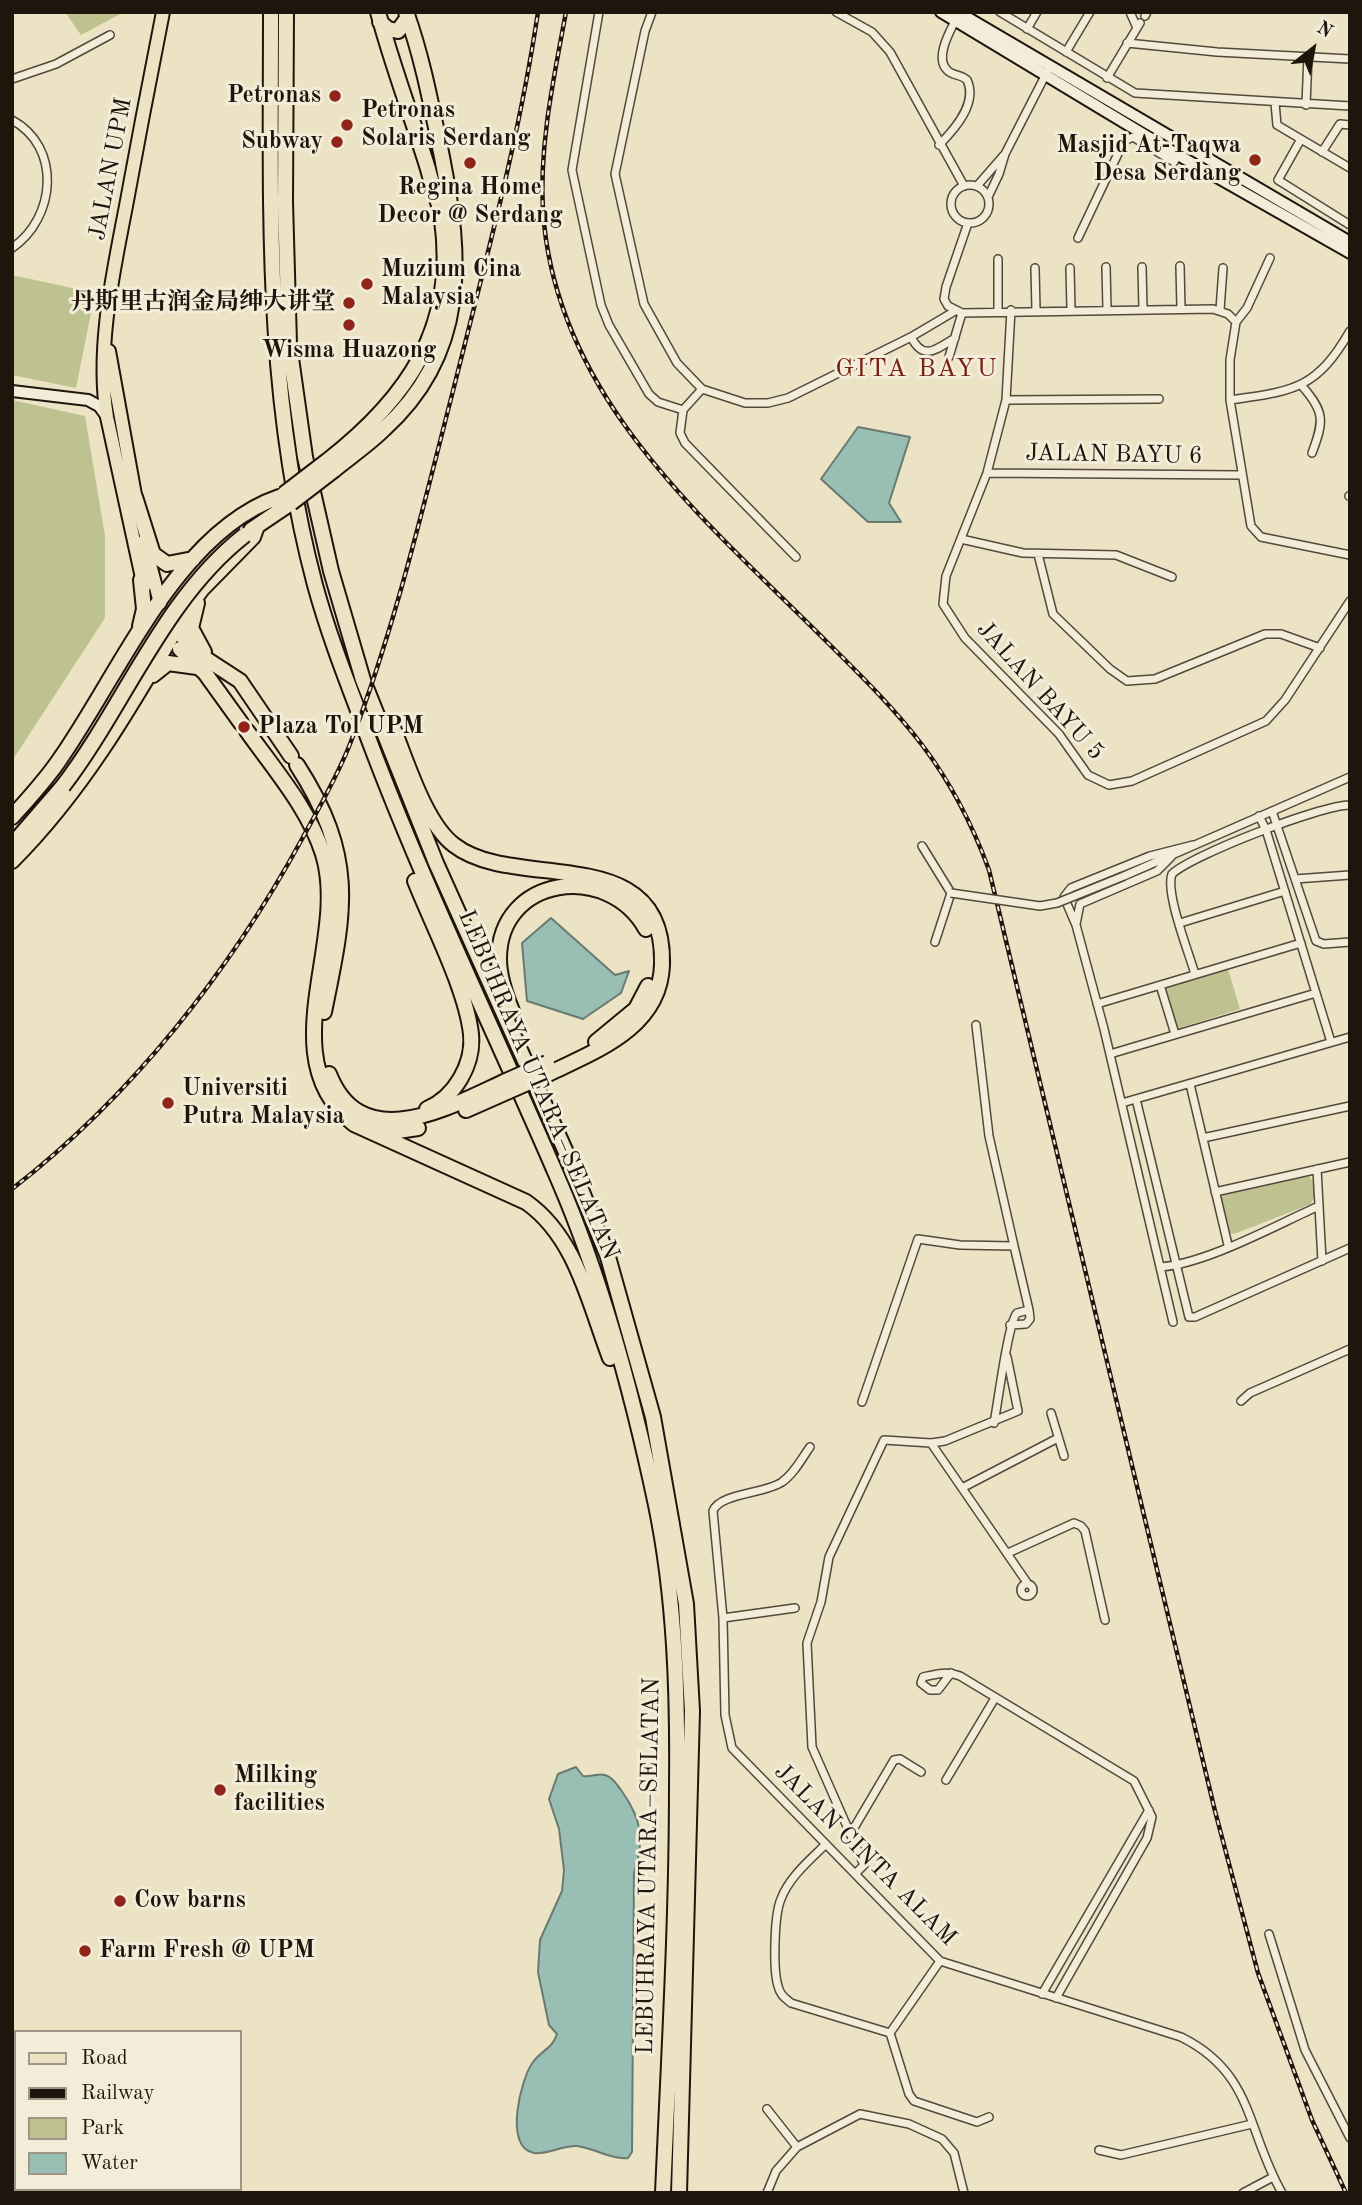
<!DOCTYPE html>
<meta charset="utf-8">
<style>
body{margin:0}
#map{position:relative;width:1362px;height:2205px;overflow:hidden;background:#ece2c4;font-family:"Old Standard TT",serif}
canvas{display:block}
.frame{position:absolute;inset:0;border:14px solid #20150d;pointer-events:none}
.legend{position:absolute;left:14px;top:2030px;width:228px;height:161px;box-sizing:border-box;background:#f3ecd9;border:2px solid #9f9687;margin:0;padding:9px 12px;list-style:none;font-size:21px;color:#20150d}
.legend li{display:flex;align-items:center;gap:14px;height:35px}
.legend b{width:35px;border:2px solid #9f9687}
.north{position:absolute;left:1278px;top:14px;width:70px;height:70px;-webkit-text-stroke:5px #f3ecd9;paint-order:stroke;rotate:31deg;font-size:19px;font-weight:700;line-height:28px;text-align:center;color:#20150d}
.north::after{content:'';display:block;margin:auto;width:24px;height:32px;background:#20150d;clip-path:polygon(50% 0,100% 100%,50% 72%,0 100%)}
</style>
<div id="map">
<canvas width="1362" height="2205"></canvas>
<div class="frame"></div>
<ul class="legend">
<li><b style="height:9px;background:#ece2c4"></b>Road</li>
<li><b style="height:9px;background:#20150d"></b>Railway</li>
<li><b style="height:19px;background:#bec290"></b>Park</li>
<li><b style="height:19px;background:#99beb3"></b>Water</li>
</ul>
<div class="north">N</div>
</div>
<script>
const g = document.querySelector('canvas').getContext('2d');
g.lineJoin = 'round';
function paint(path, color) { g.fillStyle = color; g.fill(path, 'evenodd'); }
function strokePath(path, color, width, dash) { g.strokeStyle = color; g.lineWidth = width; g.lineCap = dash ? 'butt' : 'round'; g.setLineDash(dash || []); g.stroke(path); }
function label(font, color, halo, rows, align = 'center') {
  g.font = font + ' "Old Standard TT","Noto Serif SC",serif'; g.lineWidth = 6; g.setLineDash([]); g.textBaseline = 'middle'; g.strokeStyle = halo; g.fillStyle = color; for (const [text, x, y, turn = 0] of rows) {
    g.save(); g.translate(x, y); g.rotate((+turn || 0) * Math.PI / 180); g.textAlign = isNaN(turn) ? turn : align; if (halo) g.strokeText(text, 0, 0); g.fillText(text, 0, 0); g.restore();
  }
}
paint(new Path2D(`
 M65,12H124L81,35Z
 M12,275L95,293L76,388L12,375Z
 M12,400L85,416L105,536V618L12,761Z
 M1228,969L1240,1009L1176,1029L1164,988Z
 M1309,1176C1317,1185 1316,1194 1311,1204L1234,1234L1230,1233L1219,1196Z`), '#bec290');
const water = new Path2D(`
 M858,427L910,437L889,503L901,522H868L821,479Z
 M551,918L615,975L629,971L621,993L583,1019L527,1001L522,943Z
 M576,1767L583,1776C591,1777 599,1773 605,1775C613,1777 617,1785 621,1790C642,1819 645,1840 634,1873L632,2152L628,2158C612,2160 594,2148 577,2146C563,2145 547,2155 534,2153C503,2148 521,2078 533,2062C541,2051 553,2048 557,2034L549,2025L538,1972L540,1940L562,1891L564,1870L559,1829L549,1799L558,1774Z`);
paint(water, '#99beb3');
strokePath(water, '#697a71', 2);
const street = new Path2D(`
 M599,12L572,170L601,305L609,325L649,394L658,402L683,410L702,389
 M652,12L645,31L615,174L644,304L677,363L702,389L745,403H768L788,398L911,337L955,311
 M836,12L872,32L890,52L964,186
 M1000,12L1135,93L1350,106
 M1130,12L1137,28
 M1145,16L1147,12
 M1027,29L1037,12
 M1127,43L1217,52L1350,59
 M1066,52L1090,12
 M1107,78L1140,23
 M12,79L56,64L110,35
 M1275,103L1277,125L1350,168
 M1306,105L1308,56
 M12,120C62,147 56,218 12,248
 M1301,139L1278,180L1350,225
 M939,145C955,129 978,103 967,80C961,74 952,76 947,70C935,58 949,33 955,21
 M1322,152L1340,124L1350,125
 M951 204a19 19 0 1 1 38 0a19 19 0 1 1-38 0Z
 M977,186L1004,155
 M988,197L999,174L1005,154L1047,72
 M968,223L946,287L944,299L948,306L962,313L1213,309L1228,314L1236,322
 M1078,238L1124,141L1133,137L1174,162L1178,155
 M1270,258L1247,308L1236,322L1230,360V400L1251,526L1261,537L1350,555
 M1180,266L1181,309
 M1106,267L1107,309
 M1142,267L1143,309
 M1035,268L1036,310
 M1070,268L1071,310
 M1011,310L1006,400L987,473L946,576L943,604L965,638L1059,734L1088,775L1109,785L1132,781L1266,721L1285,700L1350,601
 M1220,310L1223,268
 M998,311V259
 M911,337C924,362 936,349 955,338
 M949,357L962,313
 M1302,386C1325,412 1324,421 1312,453
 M1006,400L1159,399
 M1230,400C1293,391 1316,390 1350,331
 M683,410L680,433L685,443L796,557
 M987,473L1240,475
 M1349,496H1350
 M961,539L1023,553L1116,555L1172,577
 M1038,554L1053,614L1110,669L1127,681L1155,679L1265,634H1281L1320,648
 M1272,811L1316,941L1324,944L1350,942
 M1259,816L1266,830L1331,1042
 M922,846L951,893L935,942
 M1124,876L1350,777
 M1295,879L1350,875
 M1180,923L1285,891
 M1076,924L1080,904L1157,871L1171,857
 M1195,974C1189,953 1165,893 1172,874C1192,855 1321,805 1350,805
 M1160,985L1175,1034
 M1097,1004L1301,943
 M976,1025L989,1136L1014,1246
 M1110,1054L1316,993
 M1190,1084L1228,1245
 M1136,1099L1189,1317H1195L1350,1248
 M1122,1103L1350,1037
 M1203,1138L1350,1106
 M1317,1169L1322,1261
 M1215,1192L1350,1162
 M1160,1267C1206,1264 1276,1225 1319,1206
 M1173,1322L1104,1029L1076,925L1064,897L1071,888L1150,856L1193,845
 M1010,1325L1026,1324L1030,1319L1029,1310
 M1241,1401L1250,1393L1350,1349
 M862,1402L918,1239L960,1245L1014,1246L1029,1310L1017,1313C1008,1322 998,1403 994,1423
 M1051,1413L1064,1456
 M931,1443L1028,1584
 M810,1447C802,1458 794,1474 782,1482C765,1494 720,1493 713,1511L723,1618L725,1715L732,1748L940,1961L1181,2037C1254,2073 1246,2130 1282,2193
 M962,1488L1058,1438
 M1008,1553L1074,1523L1081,1526L1085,1531L1105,1620
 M1021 1590a6 6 0 1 1 12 0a6 6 0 1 1-12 0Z
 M723,1618L795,1608
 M951,1673L938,1690H930L921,1683L923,1677C936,1674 947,1671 960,1676L1134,1781L1152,1817L1147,1838L1056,1998
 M946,1780L995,1698
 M851,1833L894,1760L900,1759L921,1772
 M826,1844C810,1860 789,1877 781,1899C774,1915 773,1970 778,1986C780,1995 785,1998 791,2003L890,2033L940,1961
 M856,1873L864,1865L812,1747L807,1643L821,1602L829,1557L884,1440L931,1443L945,1441L1018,1411L1007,1357
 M1269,1934L1305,2050L1350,2138
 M1042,1994L1149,1810
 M890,2033L909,2094L914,2101L977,2122L989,2117
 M767,2109L797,2147
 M1099,2150L1121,2155L1252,2124
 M767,2193L776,2171L797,2147L860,2114L909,2124L942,2139L954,2153L964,2193
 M1243,2193L1273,2177`);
const secondary = new Path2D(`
 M941,12L1178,155L1350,253
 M958,12L1350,242
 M12,391L88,400L99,406L107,417`);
const primary = new Path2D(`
 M109,351L137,506
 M144,541L160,603
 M144,587L107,417C96,348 113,274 126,206C138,141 150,77 163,12`);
const highway = new Path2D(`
 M271,12C271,207 264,394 315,585C327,629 343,671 359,713C417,873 492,1025 559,1181C603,1283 633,1396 656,1505C675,1597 678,1693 677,1786C677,1922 669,2057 663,2193
 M286,12L285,202L289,344L305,457L331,571L363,680L436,863L569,1159L608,1257L653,1417L686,1604L692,1711L679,2193
 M380,22L388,29L398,31L408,17
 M327,461C408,398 457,327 442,220C440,203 432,186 428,169C412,117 392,65 378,12
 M334,470C351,456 369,444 384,429C468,353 462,259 442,157C432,109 423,59 406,12
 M135,497L153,554L167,564L193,559
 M251,530L291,503
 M197,603L191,628L204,652
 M172,624L197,653L240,681L291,756
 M140,626L144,609L141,580
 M180,649L205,673L241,723
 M153,675L168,663L197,667
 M393,728C407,762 425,823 454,845C515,893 666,838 662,965C660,1027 598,1050 550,1073
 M247,731C274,769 309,809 323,854C350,940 269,1057 354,1124L526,1202C576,1237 589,1303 610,1358
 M297,765C357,858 345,910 324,1012
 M12,817C29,798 46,780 60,759C119,675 177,532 279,497
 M12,845L63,786
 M12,861C86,787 136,697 188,608L202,589L253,537L257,526
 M415,881C432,924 466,989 471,1034C474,1064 455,1097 427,1109
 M512,1011C505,994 499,977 499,959C499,876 608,861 646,929
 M596,1042L636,1009L648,986
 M329,1074C362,1158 451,1106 506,1081
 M466,1110L509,1091
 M369,1125L398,1131L418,1128`);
strokePath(street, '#53483b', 10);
strokePath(secondary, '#20150d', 14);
strokePath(primary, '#20150d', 16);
strokePath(highway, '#20150d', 18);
strokePath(street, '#f3ecd9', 7);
strokePath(secondary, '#f3ecd9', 10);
strokePath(primary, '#ece2c4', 12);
strokePath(highway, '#ece2c4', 14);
const rail = new Path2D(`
 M566,12C554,77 539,145 543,211C555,397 704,519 826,641C903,717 951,766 989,870L1215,1811L1258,1973L1312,2120L1346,2193
 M12,1189C132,1096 230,971 302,839C319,808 337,777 350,744C395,628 423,507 454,387C485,263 519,139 538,12`);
strokePath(rail, '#20150d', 4.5);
strokePath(rail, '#f3ecd9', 2, [5]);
const streetBridge = new Path2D(`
 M951,893L1040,906L1057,903L1124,876`);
const highwayBridge = new Path2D(`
 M284,494L327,461
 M291,503L334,470
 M63,786C125,705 163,599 245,535
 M506,1081L547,1063
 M509,1091L550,1073`);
strokePath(streetBridge, '#53483b', 10, []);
strokePath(highwayBridge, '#20150d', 18, []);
strokePath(streetBridge, '#f3ecd9', 7);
strokePath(highwayBridge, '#ece2c4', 14);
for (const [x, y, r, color] of [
 [335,96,7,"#8f2418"],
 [347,125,7,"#8f2418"],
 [337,142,7,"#8f2418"],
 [1255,160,7,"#8f2418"],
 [470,163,7,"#8f2418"],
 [367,284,7,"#8f2418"],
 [349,303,7,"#8f2418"],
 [349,325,7,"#8f2418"],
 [244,727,7,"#8f2418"],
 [168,1103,7,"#8f2418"],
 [220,1790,7,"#8f2418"],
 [120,1901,7,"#8f2418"],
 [85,1951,7,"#8f2418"]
]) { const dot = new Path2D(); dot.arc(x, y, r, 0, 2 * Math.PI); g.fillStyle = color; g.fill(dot); strokePath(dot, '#f3ecd9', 2.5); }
label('bold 24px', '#20150d', '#f3ecd9', [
 ["Petronas",321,96,"right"],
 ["Petronas",361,111],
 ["Solaris Serdang",361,139],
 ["Subway",323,142,"right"],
 ["Masjid At-Taqwa",1241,146,"right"],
 ["Desa Serdang",1241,174,"right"],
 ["Regina Home",470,188,"center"],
 ["Decor @ Serdang",470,216,"center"],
 ["Muzium Cina",381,270],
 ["Malaysia",381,298],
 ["丹斯里古润金局绅大讲堂",335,303,"right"],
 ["Wisma Huazong",349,351,"center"],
 ["Plaza Tol UPM",258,727],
 ["Universiti",182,1089],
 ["Putra Malaysia",182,1117],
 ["Milking",234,1776],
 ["facilities",234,1804],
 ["Cow barns",134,1901],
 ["Farm Fresh @ UPM",99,1951]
], 'left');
label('24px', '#20150d', '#f3ecd9', [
 ["JALAN UPM",111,169,-79],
 ["JALAN BAYU 6",1114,455,1],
 ["JALAN BAYU 5",1040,691,48],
 ["LEBUHRAYA UTARA–SELATAN",538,1085,67],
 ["JALAN CINTA ALAM",865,1855,45],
 ["LEBUHRAYA UTARA–SELATAN",649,1866,-89]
]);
g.letterSpacing = '2px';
label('26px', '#7a1f14', '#f3ecd9', [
 ["GITA BAYU",917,369]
]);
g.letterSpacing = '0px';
</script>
